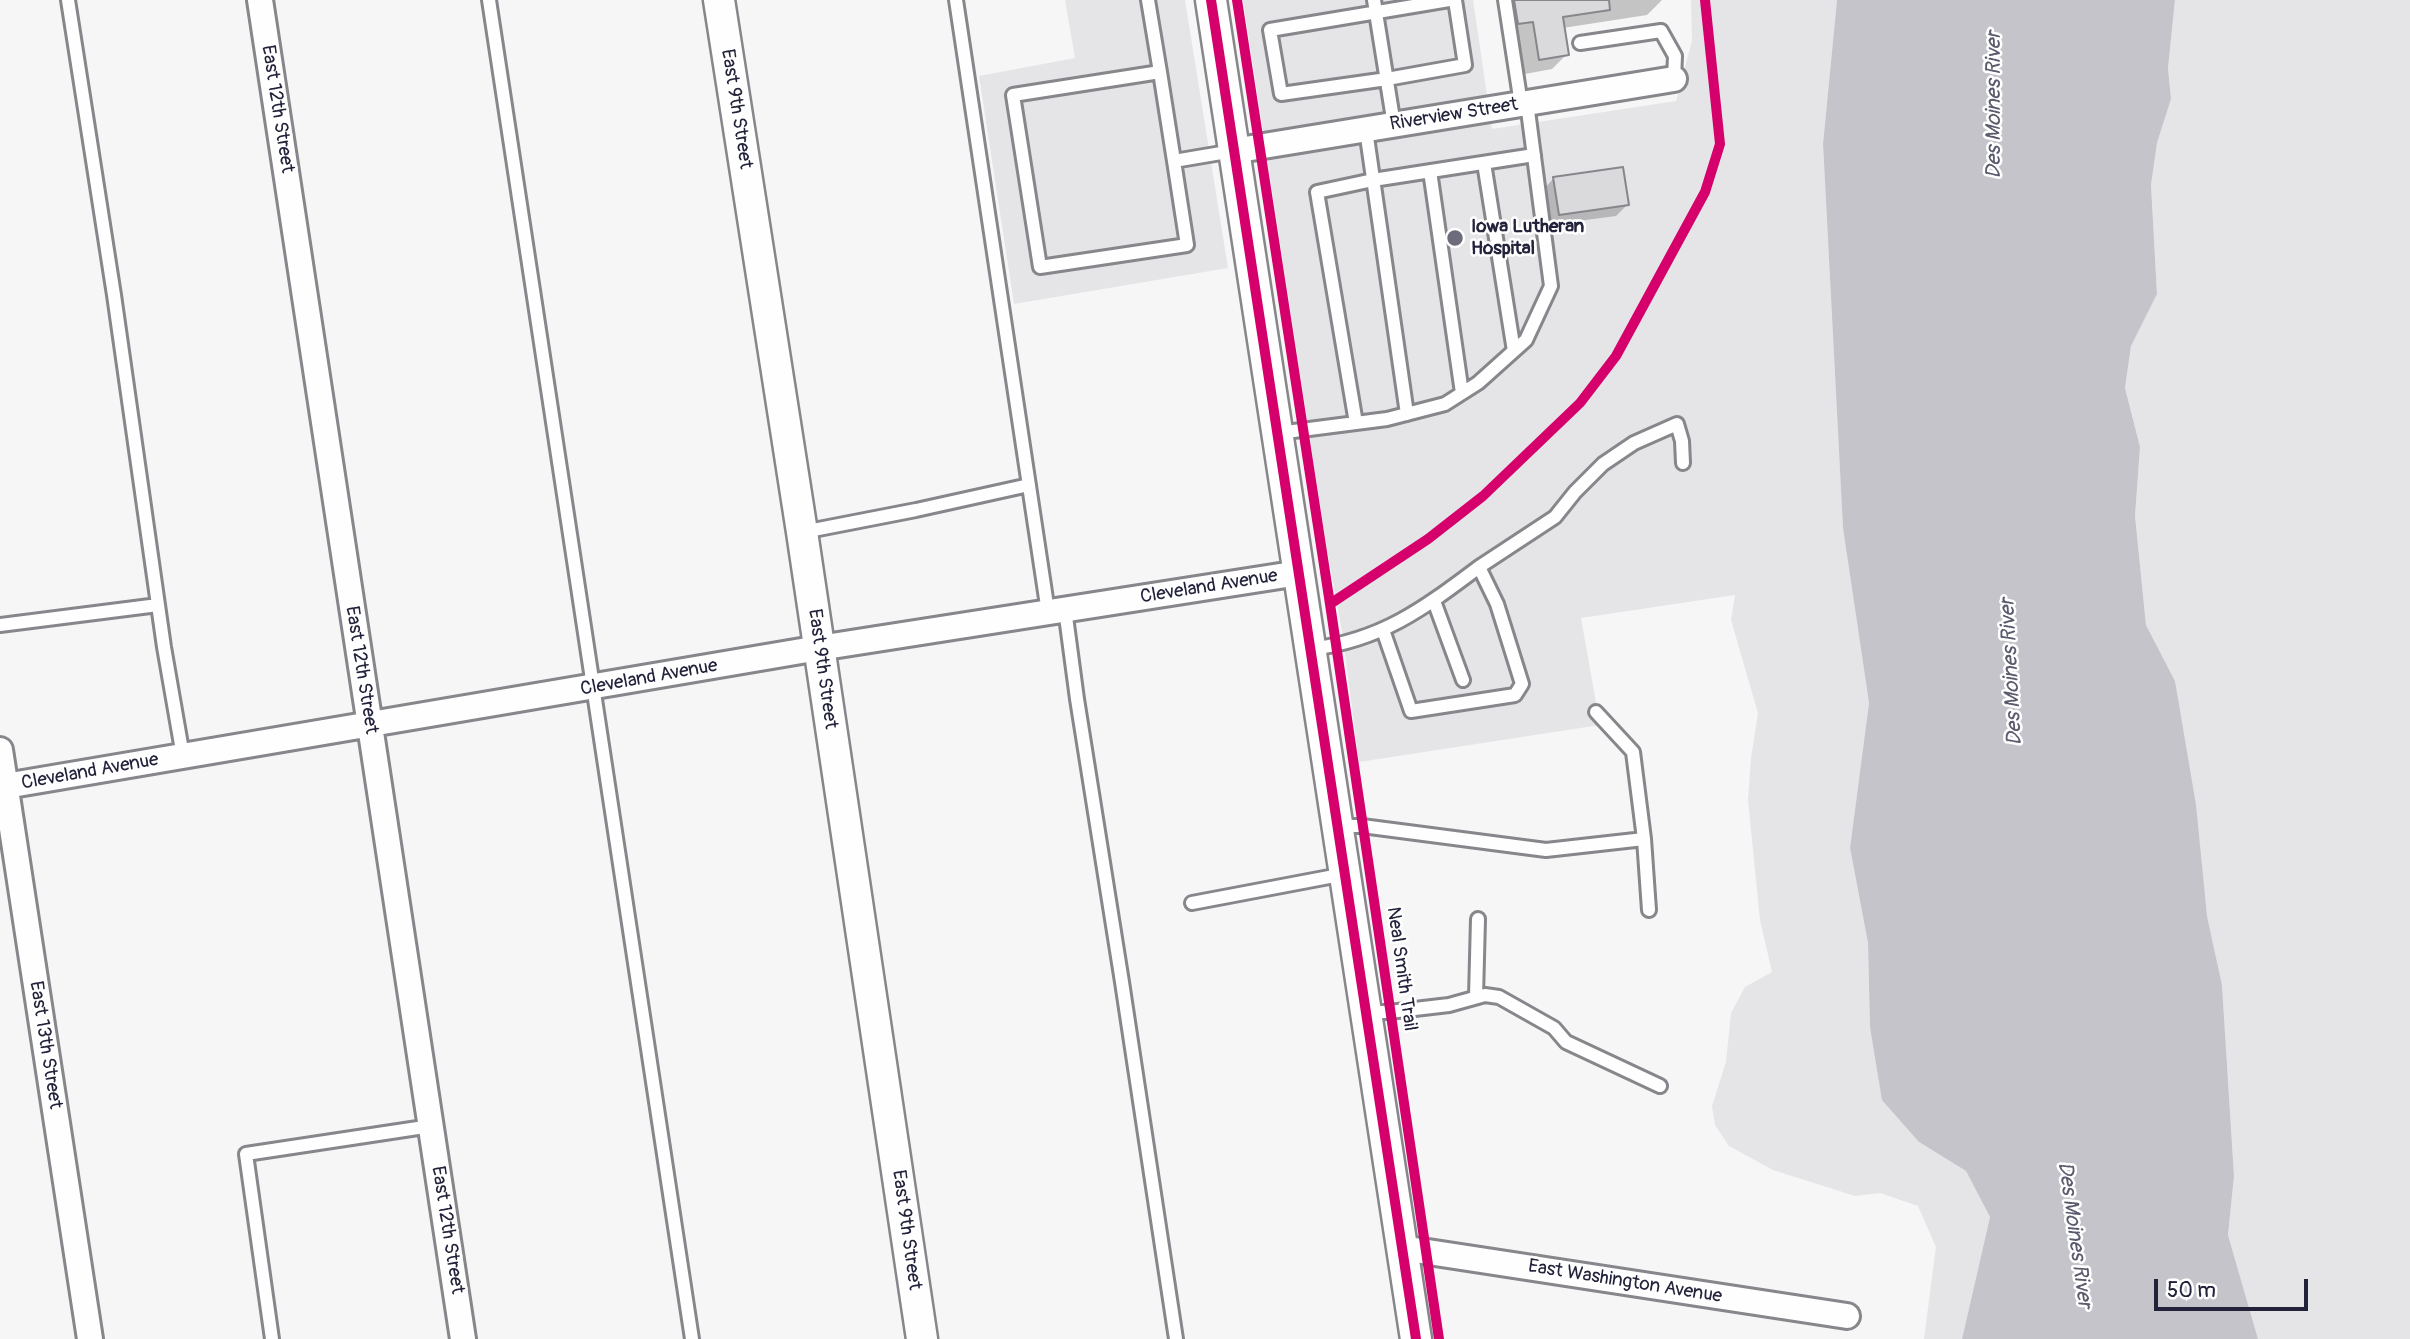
<!DOCTYPE html>
<style>
body{margin:0}
#map{position:relative;width:2410px;height:1339px;overflow:hidden;background:#f6f6f7;font-family:Pangolin,sans-serif}
canvas{display:block}
.scale{position:absolute;left:2154px;top:1279px;width:154px;height:32px;box-sizing:border-box;border:4px solid #22223b;border-top:0;padding-left:9px;font-size:21px;line-height:24px;white-space:nowrap;color:#22223b;-webkit-text-stroke:5px #fff;paint-order:stroke}
</style>
<div id="map">
<canvas width="2410" height="1339"></canvas>
<div class="scale">50 m</div>
</div>
<script>
const g = document.querySelector('canvas').getContext('2d');
g.lineJoin = 'round';
function paint(path, color) { g.fillStyle = color; g.fill(path, 'evenodd'); }
function strokePath(path, color, width, dash) { g.strokeStyle = color; g.lineWidth = width; g.lineCap = dash ? 'butt' : 'round'; g.setLineDash(dash || []); g.stroke(path); }
function label(font, color, halo, rows, align = 'center') {
  g.font = font + ' Pangolin,sans-serif'; g.lineWidth = 5; g.setLineDash([]); g.textBaseline = 'middle'; g.strokeStyle = halo; g.fillStyle = color; for (const [text, x, y, turn = 0] of rows) {
    g.save(); g.translate(x, y); g.rotate((+turn || 0) * Math.PI / 180); g.textAlign = isNaN(turn) ? turn : align; if (halo) g.strokeText(text, 0, 0); g.fillText(text, 0, 0); g.restore();
  }
}
paint(new Path2D(`
 M1065,0H1185L1228,268L1014,304L979,76L1075,58Z
 M1243,0H1473L1492,129L1676,101L1692,41L1691,0H1837L1823,144L1843,527L1869,703L1850,848L1868,943L1870,1027L1919,1142L1966,1171L1990,1217L1962,1339H1924L1936,1247L1918,1206L1880,1193L1855,1196L1773,1170L1729,1146L1715,1125L1712,1106L1726,1062L1731,1013L1745,987L1772,972L1760,920L1748,800L1751,758L1758,713L1731,620L1735,595L1581,618L1600,725L1359,762L1342,631L1326,544Z
 M2175,0H2410V1339H2258L2228,1235L2234,1176L2222,985L2207,916L2175,681L2146,625L2135,516L2140,447L2125,388L2131,346L2157,294L2151,185L2157,143L2171,99L2168,68Z`), '#e5e5e8');
paint(new Path2D(`
 M1837,0H2175L2168,68L2171,99L2157,143L2151,185L2157,294L2131,346L2125,388L2140,447L2135,516L2146,625L2175,681L2196,805L2207,916L2222,985L2234,1176L2228,1235L2258,1339H1962L1990,1217L1966,1171L1919,1142L1882,1100L1870,1027L1868,943L1850,848L1869,703L1843,528L1823,144Z`), '#c4c4ca');
paint(new Path2D(`
 M1497,0H1662L1647,15L1563,28L1567,54L1552,69L1525,74L1519,36L1503,38Z
 M1554,178L1627,205L1616,216L1548,225L1543,190Z`), '#0003');
const building = new Path2D(`
 M1514,0H1609L1610,10L1563,17L1569,55L1539,60L1533,22L1518,24Z
 M1623,167L1629,205L1559,215L1553,177Z`);
paint(building, '#dadadd');
strokePath(building, '#86868b', 2);
const service = new Path2D(`
 M68,0L114,295L164,647L183,756
 M489,0L692,1339
 M956,0L1048,612
 M1148,0L1160,72
 M1374,0L1394,125
 M1449,0L1270,30L1281,94L1387,79L1465,65L1455,0
 M1505,0L1521,104
 M1580,43L1661,31L1675,56L1674,79
 M1366,130L1407,414
 M1174,161L1160,72L1013,95L1040,267L1187,245L1174,161L1233,151
 M1484,163L1514,351
 M1430,171L1462,393
 M1356,423L1317,192L1373,180L1534,155
 M1278,433L1387,419L1445,404L1478,383L1526,340L1551,286L1527,103
 M803,532L916,510L1029,485
 M1479,567L1555,517L1575,492L1603,464L1634,443L1677,424L1682,441L1683,463
 M1434,601L1463,680
 M1065,609L1077,699L1122,982L1176,1339
 M0,625L158,605
 M1311,649C1382,640 1423,609 1479,567L1497,604L1522,684L1515,695L1411,711L1383,630
 M1338,826H1362L1546,850L1644,839L1633,752L1596,712
 M1644,839L1649,910
 M1192,903L1345,874
 M1476,997L1478,919
 M1367,1012H1389L1449,1005L1485,995L1499,997L1554,1028L1566,1042L1660,1086
 M272,1339L246,1154L431,1126`);
const minor = new Path2D(`
 M260,0L463,1339
 M1233,151L1674,79
 M0,750L90,1339
 M0,787L819,648L1299,573
 M1402,1248L1847,1316`);
const tertiary = new Path2D(`
 M719,0L802,532L922,1339
 M1211,0L1416,1339`);
strokePath(service, '#86868b', 18);
strokePath(minor, '#86868b', 30);
strokePath(tertiary, '#86868b', 35);
strokePath(service, '#fefefe', 12);
strokePath(minor, '#fefefe', 24);
strokePath(tertiary, '#fefefe', 30);
strokePath(new Path2D(`
 M1211,0L1416,1339
 M1237,0L1330,604L1439,1339
 M1330,604L1428,539L1483,496L1580,403L1616,356L1705,192L1720,144L1705,0`), '#d6006c', 10);
for (const [x, y, r, color] of [
 [1455,238,9,"#6c6c7d"]
]) { const dot = new Path2D(); dot.arc(x, y, r, 0, 2 * Math.PI); g.fillStyle = color; g.fill(dot); strokePath(dot, '#fff', 2.5); }
label('19px', '#22223b', '#fff', [
 ["East 12th Street",277,109,81],
 ["East 9th Street",736,109,81],
 ["Riverview Street",1454,115,-9],
 ["Cleveland Avenue",1209,587,-9],
 ["East 9th Street",822,669,82],
 ["East 12th Street",361,670,81],
 ["Cleveland Avenue",649,678,-10],
 ["Cleveland Avenue",90,772,-10],
 ["Neal Smith Trail",1401,969,82],
 ["East 13th Street",45,1045,81],
 ["East 12th Street",447,1230,81],
 ["East 9th Street",906,1230,82],
 ["East Washington Avenue",1625,1282,9]
]);
label('bold 19px', '#22223b', '#fff', [
 ["Iowa Lutheran",1471,227],
 ["Hospital",1471,249]
], 'left');
label('italic 21px', '#5a5a6d', '#fff', [
 ["Des Moines River",1995,105,-90],
 ["Des Moines River",2012,672,-93],
 ["Des Moines River",2074,1235,82]
]);
</script>
